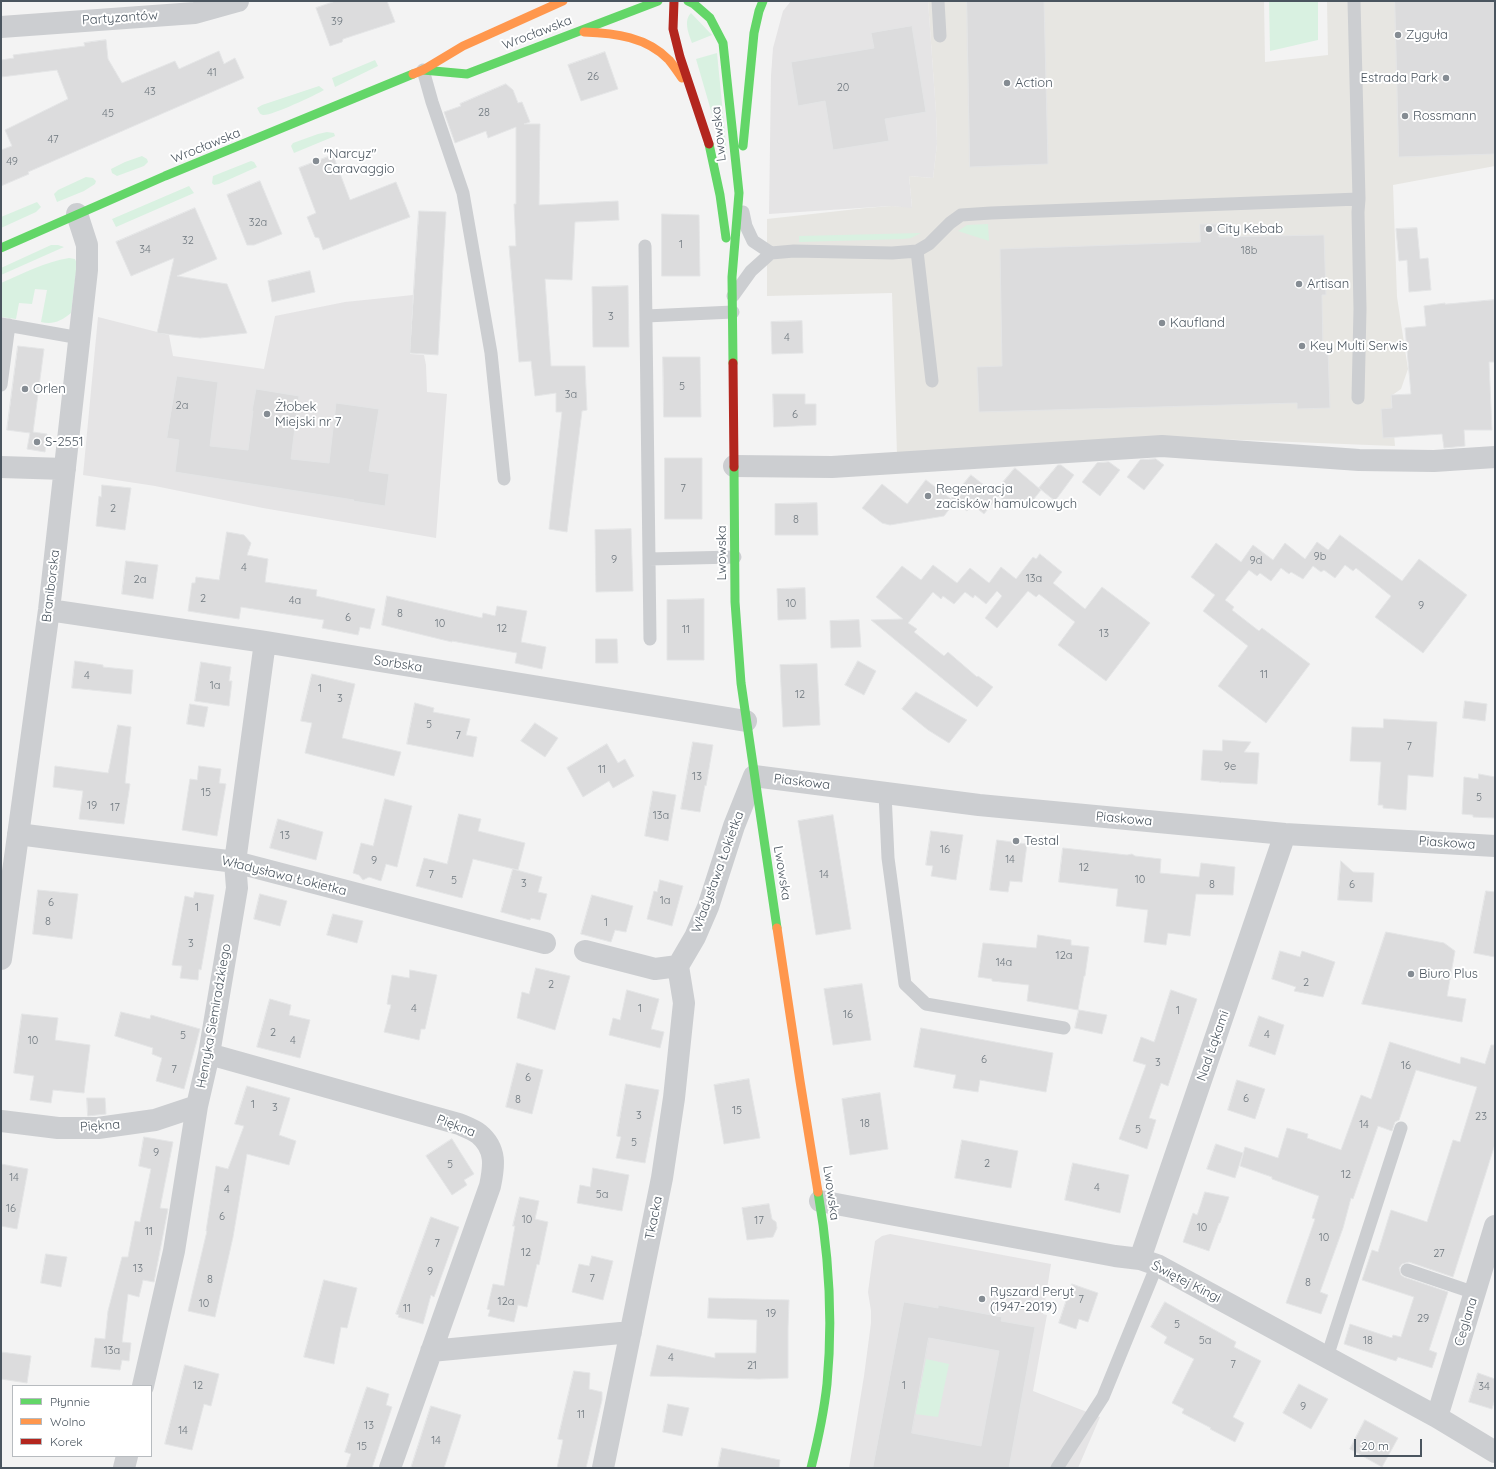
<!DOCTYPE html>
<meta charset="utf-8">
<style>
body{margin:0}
#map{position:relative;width:1496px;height:1469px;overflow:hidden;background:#f3f3f3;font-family:Quicksand,sans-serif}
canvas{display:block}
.frame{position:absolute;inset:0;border:2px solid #4a555f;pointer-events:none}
.legend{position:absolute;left:12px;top:1385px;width:140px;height:72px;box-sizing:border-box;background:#fff;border:1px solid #b7bbbf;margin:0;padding:5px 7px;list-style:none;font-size:12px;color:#4a555f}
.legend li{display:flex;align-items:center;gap:8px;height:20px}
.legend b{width:20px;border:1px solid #b7bbbf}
.scale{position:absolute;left:1354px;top:1439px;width:68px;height:18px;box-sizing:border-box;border:2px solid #4a555f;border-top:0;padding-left:5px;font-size:12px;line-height:14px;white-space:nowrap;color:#4a555f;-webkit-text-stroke:3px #fff;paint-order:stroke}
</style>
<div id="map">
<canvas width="1496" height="1469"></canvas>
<div class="frame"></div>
<ul class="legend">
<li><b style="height:5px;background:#63d668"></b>Płynnie</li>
<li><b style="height:5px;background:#ff974d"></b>Wolno</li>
<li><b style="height:5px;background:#b3261e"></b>Korek</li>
</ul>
<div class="scale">20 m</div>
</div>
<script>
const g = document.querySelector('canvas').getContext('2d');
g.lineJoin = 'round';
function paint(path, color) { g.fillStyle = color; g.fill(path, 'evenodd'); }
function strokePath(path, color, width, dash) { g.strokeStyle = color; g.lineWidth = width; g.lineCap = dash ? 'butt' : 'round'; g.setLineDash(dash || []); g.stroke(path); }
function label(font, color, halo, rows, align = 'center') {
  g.font = font + ' Quicksand,sans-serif'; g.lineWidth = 4; g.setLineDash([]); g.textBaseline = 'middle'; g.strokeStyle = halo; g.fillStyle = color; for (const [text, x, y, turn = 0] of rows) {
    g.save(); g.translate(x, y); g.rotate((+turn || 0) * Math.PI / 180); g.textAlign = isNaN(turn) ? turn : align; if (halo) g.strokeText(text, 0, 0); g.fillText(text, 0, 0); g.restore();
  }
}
paint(new Path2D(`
 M928,1H1264L1265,62L1328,55L1327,1H1495V166L1393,185L1397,297L1408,369L1401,389L1391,396L1395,446L1164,437L897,455L892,293L767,296V219L866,208L891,206L912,207L909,176L933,178L937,144L936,113Z`), '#e7e6e2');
paint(new Path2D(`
 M791,1H928L936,113L937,144L933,178L909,176L912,208L891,206L769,214L771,76L773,48L783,11Z
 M413,295L410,354L424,355L426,365L427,392L447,394L436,538L263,508L155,486L83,475L98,317L169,335L173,356L264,369L275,316L345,302Z
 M890,1234L1051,1264L1043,1314L1047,1315L1033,1391L1100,1417L1078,1468H849L864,1376L871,1323V1311L868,1292L875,1241L882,1236Z`), '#e5e4e5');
paint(new Path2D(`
 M1269,1H1318V40L1270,51Z
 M691,13L712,35L692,43C689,34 683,21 691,13Z
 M717,53L727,154L723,152L696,59Z
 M375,60L378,66L335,87L332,78Z
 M319,86L324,90C316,95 271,116 263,115C259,114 259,111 257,108L262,105Z
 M327,132L334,133L335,136L294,153L291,146L293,143L318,134Z
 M142,156L147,159L148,162L144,166L117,176L112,173L111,169L125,162Z
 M251,161L254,162L257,167L219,184L214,185L212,183L213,176Z
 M86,177L93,178L96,181L95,184L84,191L57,202L54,194L58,190Z
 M189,186L194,193L116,227L112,219Z
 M37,202L41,207L36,212L1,228V217Z
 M988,224L989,241L958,231L967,225Z
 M921,233L911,238L903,239L799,242V236Z
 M51,245H58L64,247L1,275V268Z
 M69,258L75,259L77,264L71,313C61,321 53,325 41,322L47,290L35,289L32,304L19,303L16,319L1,317V283C24,273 45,262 69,258Z
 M926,1359L949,1364L938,1417L915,1414Z`), '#d9f1e1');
const building = new Path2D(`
 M336,1H387L395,22L343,39L342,42L330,46L316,8Z
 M967,1H1044L1048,164L970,167Z
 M1395,1H1495V154L1399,157Z
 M912,26L926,112L885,119L889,141L833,150L825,101L798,106L791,62L874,48L871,33Z
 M106,40L108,59L122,83L175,61L179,69L219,51L224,64L235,58L244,78L28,172L29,174L1,186V150L12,146L5,130L68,99L57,70L1,77V60L14,58L13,55L85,46L84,43Z
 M605,52L618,89L581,101L568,65Z
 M506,84L513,90L518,103L522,102L530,122L524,124H540L539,205L618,201L619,220L575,222L572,280L545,279L551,366H585L587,410L582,411L567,532L549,529L562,412H556V393L535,396L531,361L519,362L509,246H516L514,204H516V127L488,138L486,131L455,143L444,112L461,106L460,104Z
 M333,155L350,200L396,182L410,217L323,250L319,238L315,237L307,217L316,213L299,168Z
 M260,181L282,234L254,245H247L227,195Z
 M195,208L217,259L177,276L227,284L247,333L200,338L157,333L174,258L131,276L116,242Z
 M419,211L446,212L438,355L410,353Z
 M662,214L699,215L700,276H662Z
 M1200,224H1219V237L1324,235L1326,295H1322L1323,352L1328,351L1330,408L1297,409V403L979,412L977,367L1002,366L1000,249L1200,242Z
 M1417,228L1420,259L1428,258L1431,290L1409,292L1407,260L1399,261L1396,229Z
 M310,271L315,292L272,302L268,281Z
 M628,286L629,347H593L592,287Z
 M1494,300L1495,362H1489L1492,430H1464L1465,446L1444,448L1442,434L1383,438L1381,409L1392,408L1391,395L1411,394L1405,328L1426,326L1424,306L1445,303V304Z
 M802,321L803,353L772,354L771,322Z
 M18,346L44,349L33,432L47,434L45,452L27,449L30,433L7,430Z
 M663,357H700L701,417H664Z
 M177,376L218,382L210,446L248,450L253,411H252L256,389L299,396L291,459L329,463L336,403L379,409L369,471L389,474L385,506L353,501L354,500L175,472L179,440L167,438Z
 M773,394H805V404H816V425L774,427Z
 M665,458H702V519H665Z
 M1156,459L1164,465L1144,490L1127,477L1140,460Z
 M1109,462L1120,470L1100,496L1082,482L1097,463Z
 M1058,465H1061L1074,475L1055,501L1039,488Z
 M1015,468L1041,490L1026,509L1016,501L1012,506L994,493Z
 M971,475L998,496L984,514L973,505L967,511L951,499Z
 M926,480L955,502L944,516L890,525L882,523L862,508L882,484L907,504Z
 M102,485L131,488L125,530L96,526L99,496L101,497Z
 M817,503L818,535H775V504Z
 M631,529L633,591L596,592L595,530Z
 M227,532L244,535L251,543L247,555L268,559L265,582L317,590L316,596L375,609L370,629L360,627L358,635L322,628L324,620L241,607L239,619L188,611L192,583H195L196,577L219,580Z
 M1340,535L1402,581L1419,559L1467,595L1423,653L1375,617L1391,596L1356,568L1353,571L1345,565L1335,578L1324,570L1321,572L1313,566L1303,579L1291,572L1289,574L1281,568L1271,581L1260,573L1257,576L1249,570L1225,600L1234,607L1232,610L1259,631L1262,628L1310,664L1266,723L1218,686L1248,646L1203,611L1215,595L1191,577L1216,543L1241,562L1253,545L1273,560L1285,543L1305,559L1317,542L1328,550Z
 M1040,554L1062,572L1053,583L1085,609L1102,587L1150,623L1106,681L1058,645L1075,622L1039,594L1036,597L1028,591L997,628L985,618L1002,596L997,591L986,604L975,595L973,598L965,592L954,604L943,596L941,599L933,592L908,623L917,629L914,632L944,656L948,652L977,677L978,676L993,687L977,707L871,620L903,619L876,597L902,566L921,580L933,565L957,583L970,568L989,583L1001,567L1016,579L1033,557L1036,559Z
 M126,561L158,565L153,599L122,594Z
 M805,588L806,619L778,620L777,589Z
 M387,596L482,618L483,613L495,616L497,606L527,611L521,642L546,647L542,669L515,663L517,653L452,641V642L382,625Z
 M704,599V660H667V600Z
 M859,620L861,647L831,648L830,621Z
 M596,639H617L618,663H596Z
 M75,661L103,665V667L133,670L131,694L72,688Z
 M858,661L876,671L864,695L845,685Z
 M201,662L231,667L229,681H232L229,706L195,701Z
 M817,664L820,725L783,727L780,665Z
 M312,674L355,684L342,738L401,752L394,776L305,753L312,723L301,721Z
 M916,692L967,720L949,743L928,730L902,709Z
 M1465,701L1487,704L1485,721L1463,718Z
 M415,703L434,708L433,712L470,719L466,735L477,737L473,757L407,744Z
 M190,704L208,707L204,727L187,724Z
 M1384,719L1437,722L1433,777L1408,775L1406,810L1383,808V805H1378L1381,762L1350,761L1352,727L1383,728Z
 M535,723L558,738L545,757L521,741Z
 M118,725L131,727L125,783L130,784L124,824L79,819L83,791L53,787L55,766L108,773Z
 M1223,740L1251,742L1244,752L1259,753L1257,784L1221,782L1220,783V782L1201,780L1203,750L1222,751Z
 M693,742L713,745L706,786L705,785L700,812L681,809Z
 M607,744L618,763L625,759L634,776L613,788L609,781L583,797L567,768Z
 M199,766L221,769L219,783L226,784L217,836L182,830L190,779L197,780Z
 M1479,774L1495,777V816L1494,818L1473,817V815L1462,814L1464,777L1478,779Z
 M653,791L676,795L668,841L645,836Z
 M385,799L412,806L397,867L386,864L381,881L369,877L363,880L359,875L353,873L361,843L373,846Z
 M459,814L481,819L478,831L525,843L518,870L473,859L462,898L416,886L424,858L447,864Z
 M833,815L851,929L816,935L798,821Z
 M278,819L323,832L316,860L270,848Z
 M931,831L963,835L956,880L931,876L933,866L926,865Z
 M997,840L1027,844L1022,882L1010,881L1008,892L990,890Z
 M1063,848L1127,855L1132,854L1135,856L1161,859L1160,873L1199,877L1201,863L1235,867L1233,895L1196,894L1190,936L1168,933L1166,945L1144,942L1148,910L1116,906L1118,889L1059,882Z
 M1341,861L1353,872L1374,873L1372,902L1338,900Z
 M513,869L542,877L538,892L547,894L540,920L531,918L530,920L501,912Z
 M660,880L683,886L672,926L647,919L654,891L657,892Z
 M38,890L78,894L72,939L33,934Z
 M1486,891L1495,892V957L1474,953Z
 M195,892L214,895L201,970L199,969L198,980L180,978L182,966L172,965L185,896L193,898Z
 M260,894L287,901L280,926L254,919Z
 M592,895L633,906L626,932L615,930L611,942L581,934Z
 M333,914L363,921L357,943L327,935Z
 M1386,932L1444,943L1455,951L1447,996L1466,999L1462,1022L1362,1004Z
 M1038,935L1071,940V945L1089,947L1085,976H1084L1078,1010L1027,1001L1029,985L992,981V979L978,977L983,943L1036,948Z
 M1280,951L1300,957L1302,951L1335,962L1323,997L1294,991L1296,987L1272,979Z
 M536,968L570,976L555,1030L517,1018L522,992L529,994Z
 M410,970L437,975L425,1029H421L419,1040L384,1032L391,1005L387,1004L392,975L409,978Z
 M862,984L871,1040L833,1045L824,989Z
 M627,990L659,999L651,1029L664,1032L660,1048L609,1035L613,1018L620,1020Z
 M1171,990L1197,999L1168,1086L1161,1083L1149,1118L1156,1120L1147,1149L1119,1139L1146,1065L1133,1061L1141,1037L1154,1042Z
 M270,999L291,1005L289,1015L310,1020L300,1058L257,1047Z
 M1079,1010L1107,1015L1102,1034L1075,1028Z
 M121,1012L150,1019L151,1015L200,1029L184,1089L156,1081L162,1058L152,1054L153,1048L115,1036Z
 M22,1014L58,1018L55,1040L90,1045L84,1093L53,1090L51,1103L30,1100L34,1076L14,1073Z
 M1259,1016L1284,1025L1275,1055L1249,1046Z
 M921,1028L1053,1053L1046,1092L980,1080L978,1092L953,1088L956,1075L914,1067Z
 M1390,1042L1460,1064L1461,1057L1485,1064L1491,1045H1495V1144L1453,1277L1409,1262L1402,1264L1399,1268L1401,1275L1404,1277L1448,1292L1429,1350L1437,1353L1432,1368L1398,1357L1396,1361L1344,1344L1350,1324L1392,1338L1393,1335L1401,1337L1414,1297L1362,1280L1372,1250L1378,1252L1391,1210L1427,1222L1453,1140L1460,1142L1477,1087L1416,1070L1399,1120L1395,1122L1392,1131L1378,1126L1353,1199L1351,1198L1343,1228L1320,1292L1328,1295L1321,1314L1286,1303L1315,1219L1312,1218L1319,1196L1272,1179V1177L1240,1166L1245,1147L1278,1158L1287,1128L1308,1134L1307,1138L1341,1150L1361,1095L1371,1099Z
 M517,1063L543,1070L532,1114L506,1107Z
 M749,1079L760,1138L724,1144L714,1085Z
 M1237,1080L1265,1089L1255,1119L1228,1110Z
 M626,1084L659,1090L645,1163L616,1158L621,1137L617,1136Z
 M247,1086L290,1098L279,1135L296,1141L289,1165L247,1154L233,1237L215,1317L188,1311L207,1231H206L216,1166L228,1169L244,1126L235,1124Z
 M880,1093L888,1149L850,1155L842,1099Z
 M87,1098H105L106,1114L88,1116Z
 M144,1137L173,1142L160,1208L168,1209L154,1282L143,1280L139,1297L128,1294L122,1342L131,1343L129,1361L122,1360L120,1370L91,1367L95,1338L105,1339L108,1311L122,1257H128L135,1221L140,1222L151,1169L139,1166Z
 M452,1139L474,1174L464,1180L467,1185L452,1195L426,1156Z
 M962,1140L1018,1151L1011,1188L955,1178Z
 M1216,1144L1243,1153L1235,1178L1207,1169Z
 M1073,1163L1129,1175L1120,1213L1065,1200Z
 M1,1164L28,1169L17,1229L1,1226Z
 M593,1168L629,1175L622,1211L577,1203L580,1185L590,1187Z
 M1205,1192L1229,1197L1220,1223H1219L1209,1251L1183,1242L1193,1213L1197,1215Z
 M520,1197L539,1201L535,1219L548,1222L539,1265L537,1264L527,1307L518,1305L514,1322L488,1316L490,1310L487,1309L493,1284L504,1286L515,1226H513Z
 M769,1204L772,1219L776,1222L777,1228L773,1237L747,1240L742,1208Z
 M431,1217L459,1227L434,1297L431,1295L423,1324L398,1317L399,1315L396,1314Z
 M46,1254L67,1257L61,1287L41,1283Z
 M592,1256L613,1261L603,1300L572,1292L579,1264L589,1266Z
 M324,1280L357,1288L347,1328L341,1327L334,1364L304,1357Z
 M1072,1284L1098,1293L1088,1322L1079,1319L1076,1329L1059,1323Z
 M709,1298L789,1300L788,1328V1378L759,1379L650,1376L657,1345L715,1358V1353H756L757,1320L708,1318Z
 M904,1302L938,1308V1305L1002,1317L1001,1321L1035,1327L1009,1468H873ZM929,1338L999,1351L981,1446L912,1433Z
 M1165,1302L1236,1342L1234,1347L1261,1361L1233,1417L1244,1423L1235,1442L1210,1429L1211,1428L1182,1413L1184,1409L1172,1403L1194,1359L1164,1343L1167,1337L1151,1327Z
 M1,1352L31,1356L27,1383L1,1379Z
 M185,1365L219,1374L211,1406L204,1404L192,1450L165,1444Z
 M574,1371L590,1373L589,1389L602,1392V1400L586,1468H557L563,1440L558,1439Z
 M1478,1373L1495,1379V1399L1492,1409L1469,1402Z
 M1299,1384L1328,1399L1311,1429L1283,1413Z
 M367,1387L389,1394L386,1405L392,1407L372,1468H346L351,1454L345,1452Z
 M668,1404L689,1408L682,1436L663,1432Z
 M431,1406L461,1415L444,1468H411Z
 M1365,1420L1398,1438L1382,1467L1350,1449Z
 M722,1448L780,1460L779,1468H718Z`);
paint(building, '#dcdcdd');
strokePath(building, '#e4e5e6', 1);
strokePath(new Path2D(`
 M938,1L940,36
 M423,70L432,102L463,193L491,353L504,479
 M743,212L746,226L753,241L771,253L794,251L892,253L917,251L929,244L950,223L961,215L991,213L1359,199L1354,1
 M645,246L650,639
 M917,251L932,381
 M733,296L751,271L771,253
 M646,316L733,312
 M1,324L80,338
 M1,385L9,325
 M1358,398L1360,309L1358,212L1359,199
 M649,559L735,557
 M885,793L888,858L905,984L926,1004L1064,1028
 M1407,1270L1475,1293
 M1327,1357L1401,1128
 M1057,1468L1103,1397L1157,1265`), '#ccced1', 13);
strokePath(new Path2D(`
 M1,27L195,13L238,1
 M734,466L832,467L1162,446L1359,460L1434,461L1495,457
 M1,467L65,469
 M49,610L265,642L746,721
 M18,834L235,862L545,943
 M585,951L655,969L678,966
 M1,959L49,610L87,270V245L77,214
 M678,966L695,937L708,907L734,826L754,776L979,805L1285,834L1495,846
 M209,1054L459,1124C466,1127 474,1130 479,1134C497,1149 494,1167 490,1186L390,1468
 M1,1121L58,1128H98L155,1120L197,1106
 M820,1201L1115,1256L1140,1259L1157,1265L1437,1417L1495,1452
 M1140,1259L1285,834
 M431,1351L631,1332
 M143,1386L174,1251L197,1106L209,1054L237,888L235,862L265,642
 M1437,1417L1495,1226
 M124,1468L127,1456
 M603,1468L662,1178L674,1098L684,1003L678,966`), '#ccced1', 22);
strokePath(new Path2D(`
 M688,1L694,4L710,18L723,43L739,193L732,277L733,363
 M423,70L467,74L658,1
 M709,144L720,195L726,238
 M743,146L754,33L759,11L763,1
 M1,248L165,176L413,74
 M734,467L735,602L741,683L777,928
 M811,1468C818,1440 824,1412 827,1384C833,1320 829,1255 818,1192`), '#63d668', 9);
strokePath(new Path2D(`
 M584,32C615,33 647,37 669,60C674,66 678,72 682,78
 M413,74L423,70L463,46L563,1
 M777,928L800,1081L818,1192`), '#ff974d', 9);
strokePath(new Path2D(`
 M674,1L673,29L680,57L709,144
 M733,363L734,467`), '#b3261e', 9);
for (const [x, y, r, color] of [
 [1398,35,4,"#858c93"],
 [1446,78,4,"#858c93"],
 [1007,83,4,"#858c93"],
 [1405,116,4,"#858c93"],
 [316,161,4,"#858c93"],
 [1209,229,4,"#858c93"],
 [1299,284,4,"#858c93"],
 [1162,323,4,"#858c93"],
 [1302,346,4,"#858c93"],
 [25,389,4,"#858c93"],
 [267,414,4,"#858c93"],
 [37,442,4,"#858c93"],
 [928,496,4,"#858c93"],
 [1016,841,4,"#858c93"],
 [1411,974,4,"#858c93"],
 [982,1299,4,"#858c93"]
]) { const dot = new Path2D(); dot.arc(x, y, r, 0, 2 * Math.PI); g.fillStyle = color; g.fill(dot); strokePath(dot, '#fff', 1.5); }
label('11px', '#6f787f', null, [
 ["39",337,22],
 ["41",212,73],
 ["26",593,77],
 ["20",843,88],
 ["43",150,92],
 ["28",484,113],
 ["45",108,114],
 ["47",53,140],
 ["49",12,162],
 ["32a",258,223],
 ["32",188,241],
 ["1",681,245],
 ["34",145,250],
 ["18b",1249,251],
 ["3",611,317],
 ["4",787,338],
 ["5",682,387],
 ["3a",571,395],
 ["2a",182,406],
 ["6",795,415],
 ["7",683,489],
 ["2",113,509],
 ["8",796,520],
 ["9b",1320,557],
 ["9",614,560],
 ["9d",1256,561],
 ["4",244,568],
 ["13a",1034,579],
 ["2a",140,580],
 ["2",203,599],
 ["4a",295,601],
 ["10",791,604],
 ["9",1421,606],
 ["8",400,614],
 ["6",348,618],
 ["10",440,624],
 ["12",502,629],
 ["11",686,630],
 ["13",1104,634],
 ["11",1264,675],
 ["4",87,676],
 ["1a",215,686],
 ["1",320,689],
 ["12",800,695],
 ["3",340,699],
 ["5",429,725],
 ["7",458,736],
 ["7",1409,747],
 ["9e",1230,767],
 ["11",602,770],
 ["13",697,777],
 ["15",206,793],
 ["5",1479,798],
 ["19",92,806],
 ["17",115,808],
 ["13a",661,816],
 ["13",285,836],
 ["16",945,850],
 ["14",1010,860],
 ["9",374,861],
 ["12",1084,868],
 ["7",431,875],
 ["14",824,875],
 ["10",1140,880],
 ["5",454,881],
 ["3",524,884],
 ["8",1212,885],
 ["6",1352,885],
 ["1a",665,901],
 ["6",51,903],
 ["1",197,908],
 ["8",48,922],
 ["1",606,923],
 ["3",191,944],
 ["12a",1064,956],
 ["14a",1004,963],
 ["2",1306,983],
 ["2",551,985],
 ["4",414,1009],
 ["1",640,1009],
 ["1",1178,1011],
 ["16",848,1015],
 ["2",273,1033],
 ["4",1267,1035],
 ["5",183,1036],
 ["10",33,1041],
 ["4",293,1041],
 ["6",984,1060],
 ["3",1158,1063],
 ["16",1406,1066],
 ["7",174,1070],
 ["6",528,1078],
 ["6",1246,1099],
 ["8",518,1100],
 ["1",253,1105],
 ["3",275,1108],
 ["15",737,1111],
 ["3",639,1116],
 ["23",1481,1117],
 ["18",865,1124],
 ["14",1364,1125],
 ["5",1138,1130],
 ["5",634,1143],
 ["9",156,1153],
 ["2",987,1164],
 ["5",450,1165],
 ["12",1346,1175],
 ["14",14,1178],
 ["4",1097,1188],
 ["4",227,1190],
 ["5a",602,1195],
 ["16",11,1209],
 ["6",222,1217],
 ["10",527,1220],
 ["17",759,1221],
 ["10",1202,1228],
 ["11",149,1232],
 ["10",1324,1238],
 ["7",437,1244],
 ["12",526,1253],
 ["27",1439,1254],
 ["13",138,1269],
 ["9",430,1272],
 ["7",592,1279],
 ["8",210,1280],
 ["8",1308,1283],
 ["7",1081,1300],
 ["12a",506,1302],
 ["10",204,1304],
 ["11",407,1309],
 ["19",771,1314],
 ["29",1423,1319],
 ["5",1177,1325],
 ["5a",1205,1341],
 ["18",1368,1341],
 ["13a",112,1351],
 ["4",671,1358],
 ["7",1233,1365],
 ["21",752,1366],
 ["12",198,1386],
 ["1",904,1386],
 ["34",1484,1387],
 ["9",1303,1407],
 ["11",581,1415],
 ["13",369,1426],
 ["14",183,1431],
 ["14",436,1441],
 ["15",362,1447]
]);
label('13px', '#4a555f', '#fff', [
 ["Partyzantów",120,18,-4],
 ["Wrocławska",537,33,-21],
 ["Lwowska",719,134,-96],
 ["Wrocławska",206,146,-22],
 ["Lwowska",722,553,-90],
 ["Braniborska",51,586,-83],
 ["Sorbska",398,664,9],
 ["Piaskowa",802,782,7],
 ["Piaskowa",1124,819,5],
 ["Piaskowa",1447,843,4],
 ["Władysława Łokietka",718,872,-70],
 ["Lwowska",782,873,81],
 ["Władysława Łokietka",284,876,14],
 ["Henryka Siemiradzkiego",214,1016,-80],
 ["Nad Łąkami",1213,1046,-71],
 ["Piękna",100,1126,-4],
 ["Piękna",456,1126,21],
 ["Lwowska",831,1193,82],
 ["Tkacka",654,1218,-79],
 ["Świętej Kingi",1186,1282,27],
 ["Ceglana",1466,1322,-73]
]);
label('13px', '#4a555f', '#fff', [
 ["Zyguła",1406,35],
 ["Estrada Park",1438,78,"right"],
 ["Action",1015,83],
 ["Rossmann",1413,116],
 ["\"Narcyz\"",324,154],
 ["Caravaggio",324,169],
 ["City Kebab",1217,229],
 ["Artisan",1307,284],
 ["Kaufland",1170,323],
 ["Key Multi Serwis",1310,346],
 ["Orlen",33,389],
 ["Żłobek",275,407],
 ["Miejski nr 7",275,422],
 ["S-2551",45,442],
 ["Regeneracja",936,489],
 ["zacisków hamulcowych",936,504],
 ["Testal",1024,841],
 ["Biuro Plus",1419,974],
 ["Ryszard Peryt",990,1292],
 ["(1947-2019)",990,1307]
], 'left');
</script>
